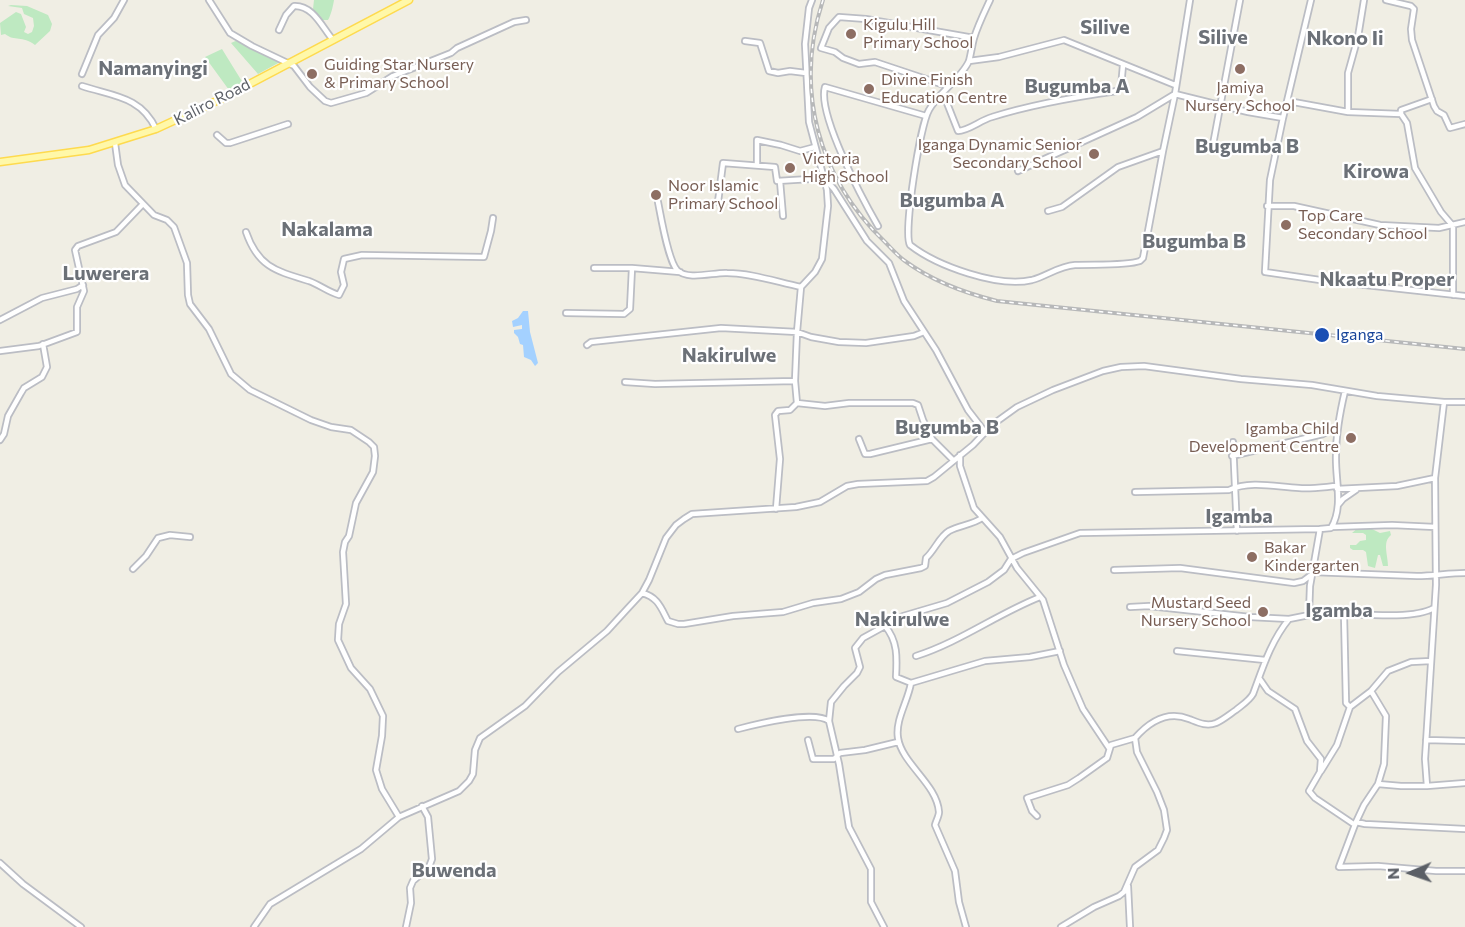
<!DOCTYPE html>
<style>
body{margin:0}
#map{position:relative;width:1465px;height:927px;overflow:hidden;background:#f0eee4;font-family:Commissioner,sans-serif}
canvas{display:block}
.north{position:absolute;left:1381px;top:843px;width:60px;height:60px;-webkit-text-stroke:4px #fff;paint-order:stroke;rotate:268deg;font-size:16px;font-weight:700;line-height:24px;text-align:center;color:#5b5f66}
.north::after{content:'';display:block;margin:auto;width:21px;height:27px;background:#5b5f66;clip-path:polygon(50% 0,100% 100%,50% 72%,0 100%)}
</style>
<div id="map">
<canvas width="1465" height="927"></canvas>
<div class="north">N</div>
</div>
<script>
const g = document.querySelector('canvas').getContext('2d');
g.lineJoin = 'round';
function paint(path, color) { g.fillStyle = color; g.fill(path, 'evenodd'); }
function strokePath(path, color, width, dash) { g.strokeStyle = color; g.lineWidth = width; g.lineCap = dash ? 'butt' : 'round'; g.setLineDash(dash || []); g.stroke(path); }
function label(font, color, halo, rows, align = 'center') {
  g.font = font + ' Commissioner,sans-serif'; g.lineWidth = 4.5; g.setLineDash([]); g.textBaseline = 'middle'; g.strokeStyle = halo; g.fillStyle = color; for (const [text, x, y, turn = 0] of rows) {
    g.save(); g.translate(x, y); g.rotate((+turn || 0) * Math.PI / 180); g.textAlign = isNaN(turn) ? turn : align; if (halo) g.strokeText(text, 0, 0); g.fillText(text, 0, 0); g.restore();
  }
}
paint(new Path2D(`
 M314,0H334C333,6 331,15 328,20H321L313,9Z
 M11,5L27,6L48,15L52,24L50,31L35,45C22,35 15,42 5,34L1,35L0,23L16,12L21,14L26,27L24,32L28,34L32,32L34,26L33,18L24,14L22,8L8,6Z
 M240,39L280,62L258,74L231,43Z
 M222,49L243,83L229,90L205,57Z
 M1359,527L1372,529L1380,533L1390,531L1391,535C1382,542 1388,555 1388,566H1383L1380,555H1378L1375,568L1368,566L1366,552L1363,550H1353L1350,548V545H1356L1360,541L1366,540V535L1363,533H1352Z`), '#bee9c1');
paint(new Path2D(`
 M523,311H528L530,332L538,363L535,366L531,360L524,357L523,345L520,344L518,337L514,333V330L522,329V325L513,327L512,321L518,318Z`), '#a4d1ff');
strokePath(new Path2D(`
 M334,36L339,33`), '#a4d1ff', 1.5);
const minor = new Path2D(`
 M209,0L230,33L252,46L294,66L310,87L325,101L331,103L366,93L393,76L451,53L457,48L514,22L526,20
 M990,0C984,13 978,25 974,38C972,45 971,54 969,61C961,79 938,93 929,110C920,125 903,233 910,245C937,266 998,288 1032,280C1047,276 1059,266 1075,265C1092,264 1126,266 1140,261L1143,258L1163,151
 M1386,0L1411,6L1414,9L1411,29L1412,40L1434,106L1437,111L1444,115L1450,128L1465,124
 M279,30L286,15L294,6C313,5 322,27 333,40
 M745,41L760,43L769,71L778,73L790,71L806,73
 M969,61L999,57L1064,40L1175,85
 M82,74L98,35L114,18L124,0
 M82,86C112,96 141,96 156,129
 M947,86L875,62L859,64L843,58L835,52L821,48L829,28L839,17L866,19L974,38
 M943,93L958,131C968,131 981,120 992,117C1033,104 1075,97 1117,91L1121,87L1123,65
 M1288,101L1348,112L1401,114L1407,123L1415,168L1441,212L1453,226V295
 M1348,112V73L1358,37L1364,0
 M1401,114V110L1432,99
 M1283,118L1270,180L1265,272L1320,280L1465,296
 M217,135L226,143H230L288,124
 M115,143L118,165L125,185L154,215L167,220L174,227L187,263L188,295L190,304L209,329L231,374L250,390L311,420L331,427L351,430L369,442L374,447L375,456L373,472L356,503L349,536L345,542L343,552L346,604L339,624L338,640L351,668L370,689L383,716L382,736L376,770L382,789L399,817
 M1212,150L1240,0
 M757,165V140L781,145L800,151L815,147
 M1018,171L1137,117L1175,94L1248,112L1283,118L1311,0
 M824,178L834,189L867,241L889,263L904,301L936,350L968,410L985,432
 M780,181L783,216
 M658,202C661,217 668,260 677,270C688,281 714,272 727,273C751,273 777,282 801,287
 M718,202L723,163L775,167L777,181L810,179L822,173
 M1267,206H1294L1380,225L1439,228L1465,222
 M1048,211L1062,207L1118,167L1163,151L1175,94L1190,0
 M878,226C863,200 817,114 825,87L926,116
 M246,232C258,267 276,271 309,281C320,285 328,292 339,295L344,285L341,272L344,259L362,255L484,257L491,231L493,218
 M632,268L680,272
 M566,313L624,314L630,309L632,268H594
 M0,320L42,298L77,289L83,285
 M587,345L591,342L721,328L797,332L811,337L839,342L866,343L914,336L924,332
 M0,351L39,346L77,332V307L84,291L75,250L78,246L116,232L143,204
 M625,382L655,384L795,381
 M797,403L825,406L849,403H913L918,405L923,420L932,439L953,460
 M859,439L865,454H870L932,439
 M0,440L4,434L8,416L21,393L24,388L42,377L47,367L43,344
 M1233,442L1237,531
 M960,455V466L974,508L1000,537L1017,568L1043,600L1064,665L1083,709L1109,748
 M1232,456L1323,434L1338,427
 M1337,489L1397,486L1435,478
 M1135,492L1229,490C1250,480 1277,487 1299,488C1312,489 1324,487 1337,486
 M1338,505L1343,499L1356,490
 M776,509L780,459L775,415L778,411L790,410L797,403L795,381L797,332L801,287L815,272L822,259L828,206L827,190L809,122L805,44L809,8L812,0
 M1332,527L1392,525L1435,527
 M133,569L146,556L158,538L170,535L190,537
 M1114,570L1180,568L1294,583L1303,581L1311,575
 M1312,572L1417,576C1433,576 1449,573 1465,573
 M642,593C658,597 661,608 668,621L678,624H684L733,616L783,612L813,603L841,599L859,592L876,579L885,575L921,568L925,566L926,558C935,550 939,537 949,531C960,525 972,525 982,518
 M1130,607L1149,606L1250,617L1289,619
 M1344,614L1346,703L1350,707
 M1309,615C1318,615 1328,613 1337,613C1363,614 1412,620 1434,608
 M885,626C898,641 897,658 896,677L911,683C908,701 895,720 898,738C902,764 937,784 939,812C939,816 936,821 935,825L955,871L959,902L966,927
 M1177,651L1265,660
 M916,656C960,642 997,614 1040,597
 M1259,678L1268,691L1295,709L1307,741L1321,759L1320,772L1309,791L1315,798L1355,825
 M911,683L985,661L1030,657L1060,651
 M738,729C757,724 814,710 829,721
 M808,740L813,759H834L840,753L865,750L898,742
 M1426,740L1465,741
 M1321,771L1337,745L1350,707L1371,691L1388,671L1411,662L1431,661
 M1378,784L1401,786H1427L1425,759L1436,585L1435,478L1444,402
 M1427,786L1465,783
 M1037,816L1032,811L1027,798L1068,785L1079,778L1107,758L1111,745L1135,738
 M1356,822L1364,805L1378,784L1384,764L1386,716L1371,691
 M1465,829L1365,824L1356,822L1339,867L1378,866L1436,871H1465
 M0,863L23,884L81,927
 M1128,886L1130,927
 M254,927L270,904L361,849L399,817L459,791L469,781L473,774L475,750L480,738L525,706L558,672L607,631L629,607L642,593L649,580L666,538L676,525L684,519L692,514L796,507L820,502L847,486L858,484L927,481L934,477L973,445L992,425L1017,407L1053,390L1103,371L1121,367L1144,366L1241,379L1312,385L1377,396L1444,402H1465
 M406,927L411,903L410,888L413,881L429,867L432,859L428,817L422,806
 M884,927L871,902V869L849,827L839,764L829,721L831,702L844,686L857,673L860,667L855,648L863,638L903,616L947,603L988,582L1004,570L1011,559L1023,553L1080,533L1320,529
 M1061,927L1094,907L1119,896L1124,892L1135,867L1158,850L1164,838L1167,830L1164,810L1157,792L1137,752L1135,738C1149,722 1167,710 1189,719C1197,722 1206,727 1216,723C1223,720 1230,714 1236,710C1242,705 1249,701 1253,694C1263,667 1271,641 1289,619L1309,615L1310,586L1320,529L1331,528C1344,507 1335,479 1336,455C1336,433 1340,412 1345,391`);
const major = new Path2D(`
 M0,162L89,150L156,129L223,98L409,0`);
strokePath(minor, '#bbbdc4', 8);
strokePath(major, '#feda4e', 9);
strokePath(minor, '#fff', 4.5);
strokePath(major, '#fff8a9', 6);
const rail = new Path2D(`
 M823,0C794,89 818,178 885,242C892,249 898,256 905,261C932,281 965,293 997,301L1465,349`);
strokePath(rail, '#b7b8b9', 4);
strokePath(rail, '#fff', 1.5, [4.5]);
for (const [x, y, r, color] of [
 [851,34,6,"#8d6e63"],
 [1240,69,6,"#8d6e63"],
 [312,74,6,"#8d6e63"],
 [869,89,6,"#8d6e63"],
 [1094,154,6,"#8d6e63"],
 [790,168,6,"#8d6e63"],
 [656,195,6,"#8d6e63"],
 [1286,225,6,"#8d6e63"],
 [1322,335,8,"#1a4fb4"],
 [1351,438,6,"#8d6e63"],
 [1252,557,6,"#8d6e63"],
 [1263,612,6,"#8d6e63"]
]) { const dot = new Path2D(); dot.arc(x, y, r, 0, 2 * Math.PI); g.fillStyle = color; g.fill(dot); strokePath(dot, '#fff', 2); }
label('16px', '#785e54', '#fff', [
 ["Kigulu Hill",863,25],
 ["Primary School",863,43],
 ["Guiding Star Nursery",324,65],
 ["& Primary School",324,83],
 ["Divine Finish",881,80],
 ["Education Centre",881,98],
 ["Jamiya",1240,88,"center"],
 ["Nursery School",1240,106,"center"],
 ["Iganga Dynamic Senior",1082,145,"right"],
 ["Secondary School",1082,163,"right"],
 ["Victoria",802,159],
 ["High School",802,177],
 ["Noor Islamic",668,186],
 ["Primary School",668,204],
 ["Top Care",1298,216],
 ["Secondary School",1298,234],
 ["Igamba Child",1339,429,"right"],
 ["Development Centre",1339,447,"right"],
 ["Bakar",1264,548],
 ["Kindergarten",1264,566],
 ["Mustard Seed",1251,603,"right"],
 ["Nursery School",1251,621,"right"]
], 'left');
label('16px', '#5b5f66', '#fff', [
 ["Kaliro Road",212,102,-27]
]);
label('16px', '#164399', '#fff', [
 ["Iganga",1336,335]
], 'left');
label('bold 20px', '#6c7178', '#fff', [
 ["Silive",1105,27],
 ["Silive",1223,37],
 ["Nkono Ii",1345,38],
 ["Namanyingi",153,68],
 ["Bugumba A",1077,86],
 ["Bugumba B",1247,146],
 ["Kirowa",1376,171],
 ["Bugumba A",952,200],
 ["Nakalama",327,229],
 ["Bugumba B",1194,241],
 ["Luwerera",106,273],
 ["Nkaatu Proper",1387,279],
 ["Nakirulwe",729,355],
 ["Bugumba B",947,427],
 ["Igamba",1239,516],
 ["Igamba",1339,610],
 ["Nakirulwe",902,619],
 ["Buwenda",454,870]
]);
</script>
